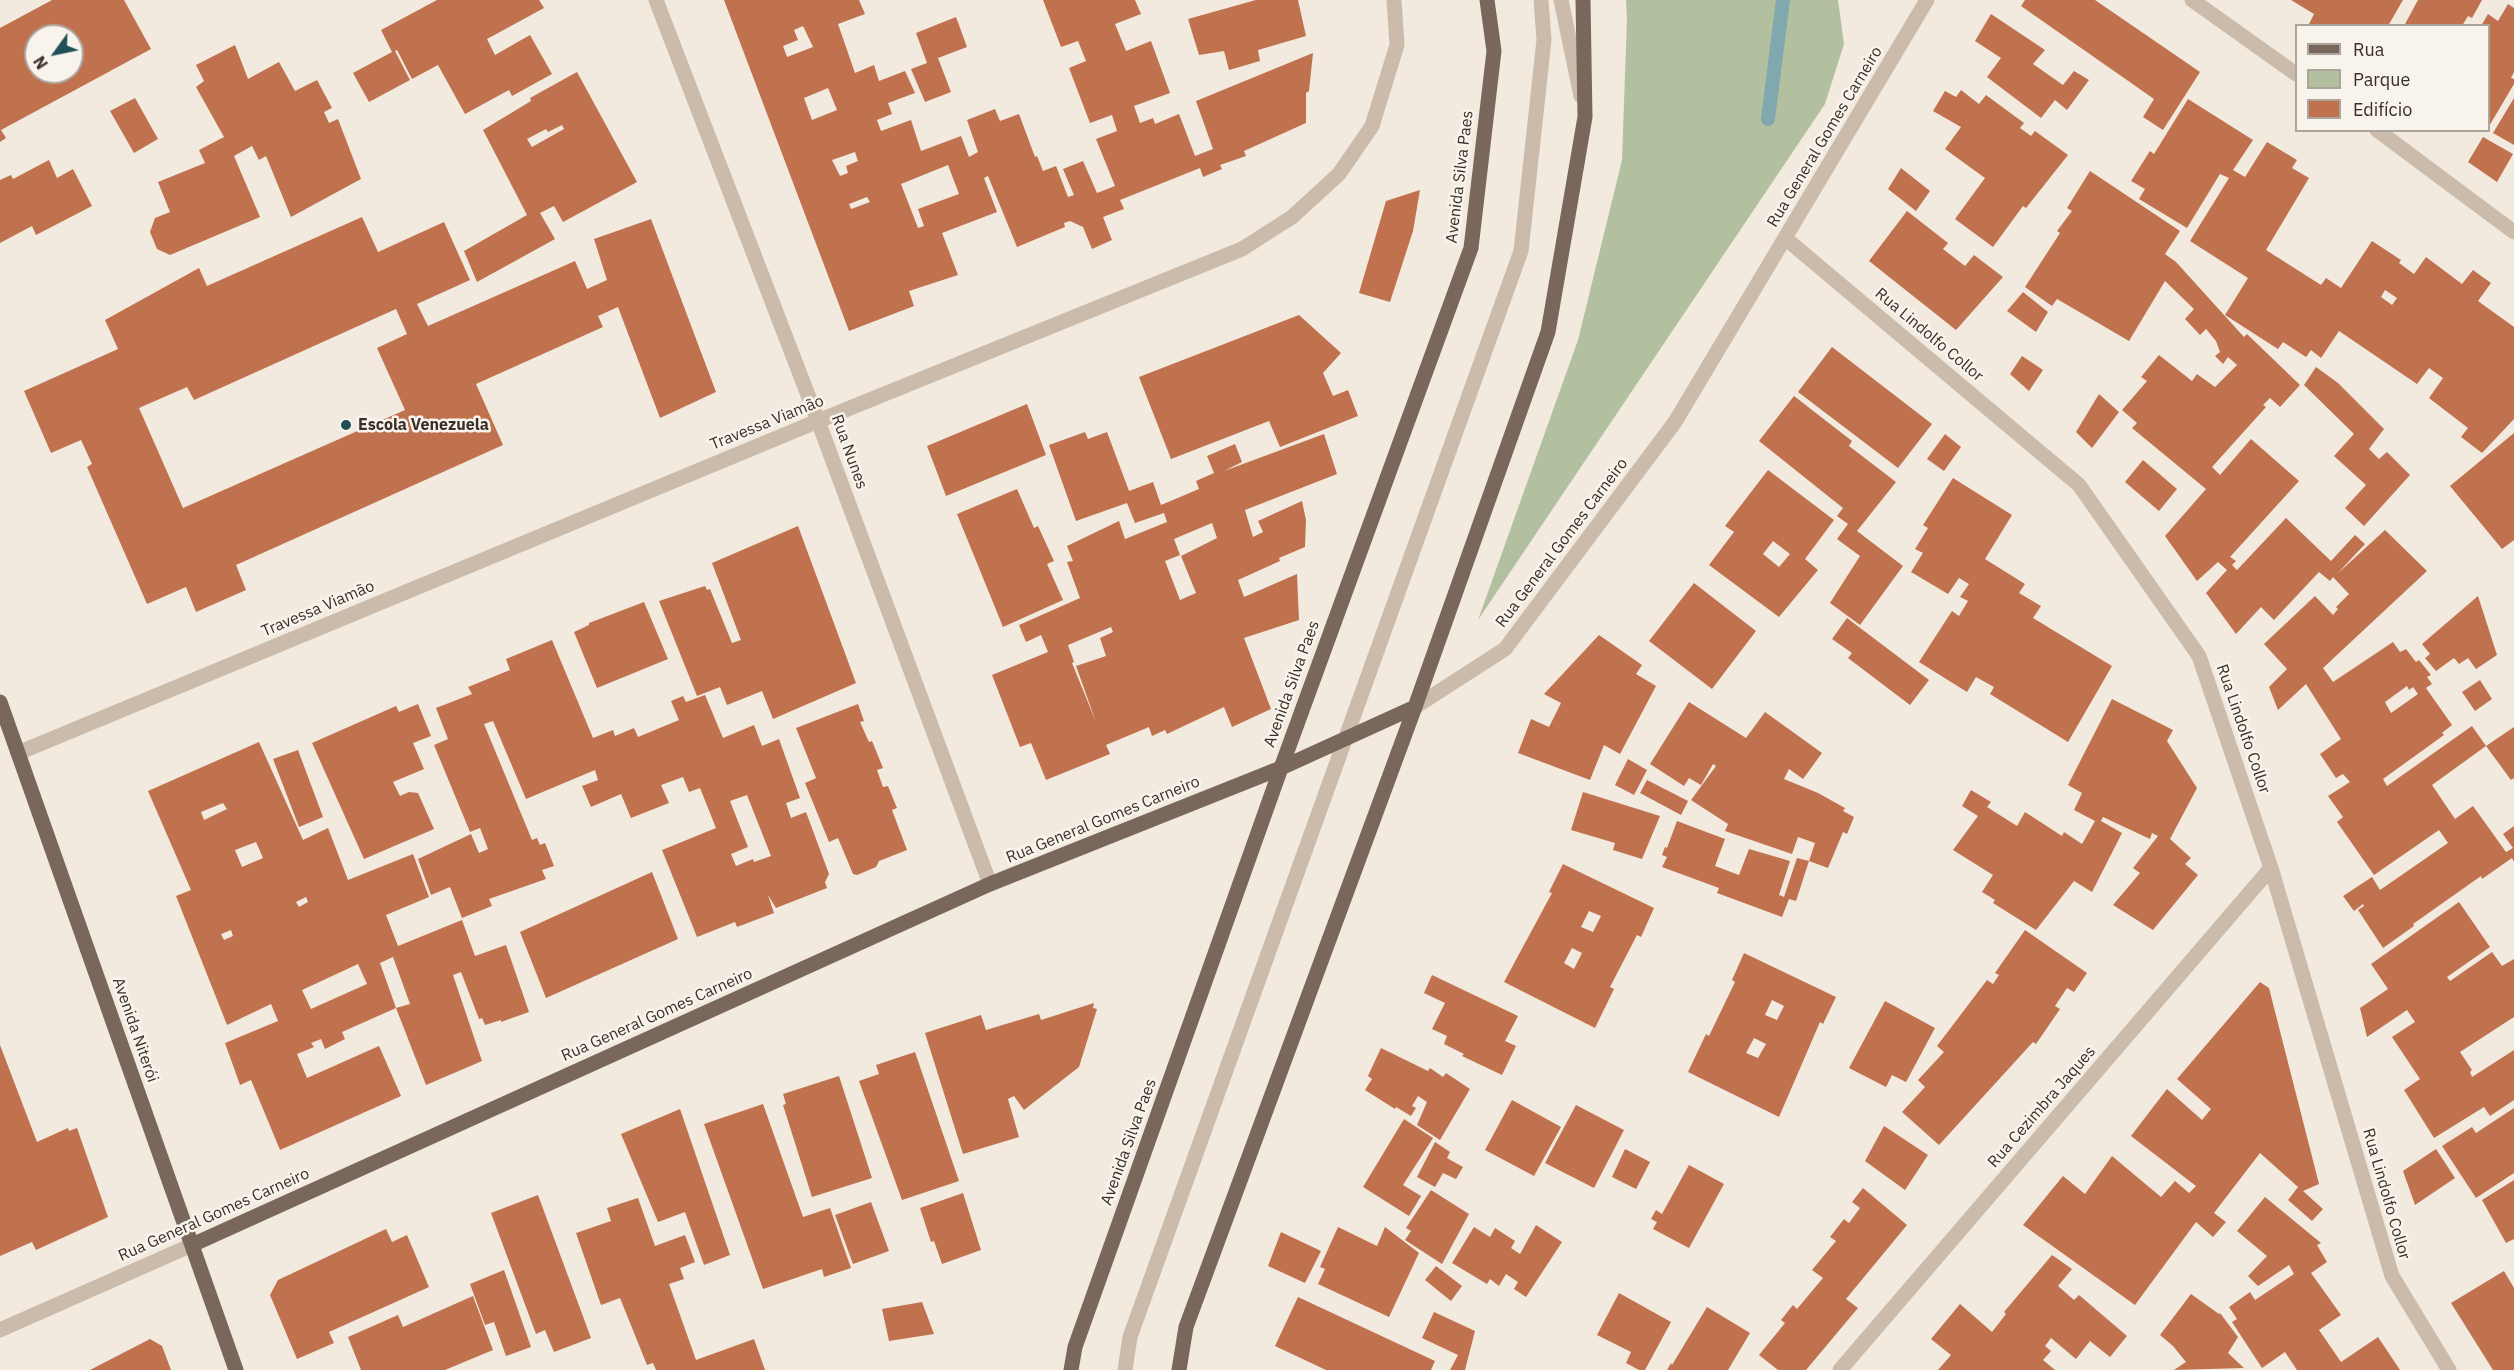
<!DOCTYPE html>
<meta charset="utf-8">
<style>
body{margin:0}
#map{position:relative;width:2514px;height:1370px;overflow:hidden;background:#f2eadf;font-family:"IBM Plex Sans",sans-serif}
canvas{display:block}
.legend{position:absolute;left:2295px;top:24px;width:195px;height:108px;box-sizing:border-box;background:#f9f4eb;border:2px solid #aca59e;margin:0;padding:8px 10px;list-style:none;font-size:18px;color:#382f2a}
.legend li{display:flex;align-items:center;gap:12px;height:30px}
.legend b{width:30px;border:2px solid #aca59e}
.north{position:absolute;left:24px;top:24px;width:60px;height:60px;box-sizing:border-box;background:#f9f4eb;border:2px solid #aca59e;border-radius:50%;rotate:237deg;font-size:16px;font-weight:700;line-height:24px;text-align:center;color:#382f2a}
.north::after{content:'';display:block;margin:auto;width:21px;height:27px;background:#215158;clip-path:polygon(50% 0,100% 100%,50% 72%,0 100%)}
</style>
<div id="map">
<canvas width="2514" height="1370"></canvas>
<ul class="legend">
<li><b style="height:8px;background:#79675c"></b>Rua</li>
<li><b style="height:16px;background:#b3c09f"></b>Parque</li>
<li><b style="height:16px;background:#c0714e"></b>Edifício</li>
</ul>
<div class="north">N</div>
</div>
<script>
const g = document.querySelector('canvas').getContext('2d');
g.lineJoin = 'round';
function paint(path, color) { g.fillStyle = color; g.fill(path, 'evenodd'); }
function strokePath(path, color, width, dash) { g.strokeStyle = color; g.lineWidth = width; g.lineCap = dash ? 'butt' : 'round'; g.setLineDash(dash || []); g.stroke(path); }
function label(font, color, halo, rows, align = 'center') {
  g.font = font + ' "IBM Plex Sans",sans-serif'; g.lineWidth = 5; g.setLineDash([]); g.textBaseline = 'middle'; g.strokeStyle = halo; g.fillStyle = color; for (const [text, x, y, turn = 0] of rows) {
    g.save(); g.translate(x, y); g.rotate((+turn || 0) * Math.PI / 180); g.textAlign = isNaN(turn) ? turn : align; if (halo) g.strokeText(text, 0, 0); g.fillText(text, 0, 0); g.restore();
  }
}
paint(new Path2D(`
 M1626,0H1838L1844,44L1825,104L1478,620L1578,340L1622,160L1627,19Z`), '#b3c09f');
strokePath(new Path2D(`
 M1768,119L1783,0`), '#7fa9ae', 14);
paint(new Path2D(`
 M52,0H124L151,49L1,130L6,138L0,142V28ZM36,36H72V72H36Z
 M437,0H539L544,8L487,39L495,55L530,35L552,74L512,96L509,90L465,114L438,65L412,79L397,50L395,51L410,80L369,102L353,73L392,52L381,30Z
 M724,0H859L865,14L838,24L855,73L874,65L879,81L905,71L915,93L888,103L892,114L877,120L881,131L911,120L921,151L961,136L969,157L978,152L967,120L995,109L1000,121L1019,114L1035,157L1037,156L1043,171L1056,166L1068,197L1074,195L1063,169L1083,161L1097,193L1115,186L1096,139L1117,131L1112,115L1090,123L1069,68L1086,61L1078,41L1061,47L1043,0H1135L1141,14L1115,24L1126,51L1151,41L1170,93L1134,106L1140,123L1153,118L1155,124L1179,114L1195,156L1213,149L1196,101L1313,53L1309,91L1306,93V123L1244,151L1246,156L1220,165L1222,169L1203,177L1200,168L1120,200L1124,209L1103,217L1112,240L1092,249L1083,227L1070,221L1064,223L1065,227L1017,247L988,176L984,178L997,212L942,233L958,275L909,291L914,306L849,331ZM803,26L813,47L787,57L783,46L798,40L794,30ZM828,88L837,110L812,120L804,98ZM855,152L858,161L846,166L848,173L840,176L832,160ZM948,165L959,194L918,209L924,226L918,228L901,184ZM867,197L870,202L851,209L849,204Z
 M1256,0H1298L1306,36L1258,50L1260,61L1229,70L1224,51L1199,55L1188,19Z
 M2025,0H2095L2200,72L2163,130L2143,117L2154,99L2021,6Z
 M2291,0H2403L2388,26H2308L2314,14Z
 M2418,0H2482L2472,18L2468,16L2462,26H2404Z
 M2508,4L2514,8V72L2511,78L2514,79V84L2488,128V26H2481L2488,14L2498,21Z
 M1991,14L2045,50L2033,64L2063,85L2074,71L2089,80L2067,110L2055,100L2041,118L1987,77L2001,58L1975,41Z
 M956,17L967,47L938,58L951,92L925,102L911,69L927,63L916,33Z
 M235,45L248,79L279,62L295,91L317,80L332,108L324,112L329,123L338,119L361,179L291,217L266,156L259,160L252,146L234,156L260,217L170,255L157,249L150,232L155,218L170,212L158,182L205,163L199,150L224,137L196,87L204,81L196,65Z
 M577,72L637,182L563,222L554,206L540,213L555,239L477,282L464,251L527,215L483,130L531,101L530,98ZM562,125L564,129L532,147L527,139L546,129L548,132Z
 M1961,90L1979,104L1986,95L2024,123L2020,128L2031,136L2035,131L2068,155L2026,208L2023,206L1993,247L1955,219L1985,178L1945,149L1961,127L1933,111L1945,91L1956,97Z
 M135,98L158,139L134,153L110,111Z
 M2514,98V145L2493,133Z
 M2188,99L2253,140L2233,170L2245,177L2267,142L2297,160L2292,168L2309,178L2266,250L2321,285L2326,278L2341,288L2372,241L2401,260L2399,263L2414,274L2426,257L2462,284L2473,270L2491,283L2478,301L2514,327V419L2482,453L2461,437L2468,428L2429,398L2443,378L2429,368L2417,384L2339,331L2321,358L2311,350L2306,357L2283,342L2278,349L2225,315L2248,278L2190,241L2229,178L2220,174L2187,228L2139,199L2145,189L2131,181L2150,151L2154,154ZM2385,290L2397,298L2392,305L2381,297Z
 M2483,137L2513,154L2497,182L2468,162Z
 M49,160L57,178L73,169L92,206L36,235L32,226L0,243V180L11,175L13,179Z
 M1901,168L1930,191L1916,211L1888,189Z
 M2090,171L2180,231L2165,254L2176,262L2244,337L2247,334L2300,385L2280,407L2270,398L2263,405L2266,407L2212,467L2220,475L2251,439L2299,481L2230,557L2236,561L2232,565L2237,570L2286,518L2331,561L2355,535L2365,544L2337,574L2385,530L2427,571L2323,668L2333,682L2393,642L2400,652L2406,649L2416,662L2419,660L2431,675L2427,677L2432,684L2426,688L2452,725L2442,733L2444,735L2383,779L2387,786L2472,726L2486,746L2514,727V778L2511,780L2486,746L2432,785L2455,819L2473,806L2506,852L2513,848L2503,834L2514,826V862L2512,858L2482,879L2481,876L2413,924L2414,926L2383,948L2358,910L2364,906L2363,904L2354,911L2343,896L2372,877L2380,890L2448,843L2439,830L2374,875L2337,822L2343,817L2328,796L2350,782L2343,774L2336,778L2320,754L2341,739L2306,684L2278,710L2269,687L2287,669L2264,644L2315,596L2333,615L2338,609L2336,607L2349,594L2333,577L2330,581L2319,572L2274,620L2261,607L2236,634L2206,593L2227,570L2218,562L2197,581L2165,536L2206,489L2132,428L2137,423L2122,410L2147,381L2141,377L2159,355L2192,381L2197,374L2215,387L2237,365L2228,357L2223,364L2215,356L2220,352L2216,341L2206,329L2200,335L2185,319L2194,309L2165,281L2129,341L2057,299L2052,306L2025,287L2060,233L2057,231L2072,211L2067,208ZM2407,686L2409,690L2413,687L2418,694L2391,713L2385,702Z
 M1420,190L1413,231L1390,302L1359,293L1386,201Z
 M1907,211L1948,243L1943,249L1965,266L1974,255L2003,277L1956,330L1869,261Z
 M362,217L378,252L444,222L470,280L417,304L428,326L575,261L587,289L607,280L594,239L651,219L716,392L660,418L618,307L598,316L603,327L476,384L503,445L236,565L246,590L196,612L186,587L147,604L87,467L92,464L81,440L51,453L24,391L118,349L105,320L199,268L207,286ZM396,309L407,334L377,348L405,410L183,508L139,408L187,387L194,400Z
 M2023,292L2048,312L2036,332L2007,311Z
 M1299,315L1341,353L1323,373L1333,396L1348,390L1358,416L1280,447L1269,421L1171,459L1139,377Z
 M1832,347L1932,424L1898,468L1798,392Z
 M2022,356L2043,370L2029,391L2010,374Z
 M2316,367L2338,383L2384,429L2369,449L2379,459L2387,452L2410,475L2364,526L2345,508L2366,485L2334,456L2354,434L2304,385Z
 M2099,394L2119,412L2092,448L2076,432Z
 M1794,396L1852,441L1849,446L1896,482L1857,531L1903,566L1860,625L1830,603L1860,556L1837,539L1848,524L1837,516L1843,508L1759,441Z
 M1027,404L1046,455L946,496L927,446Z
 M1085,432L1088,439L1107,432L1129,491L1153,482L1161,505L1199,489L1196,481L1214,473L1207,456L1235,444L1242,462L1224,471L1324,434L1337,474L1245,510L1253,537L1263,532L1258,521L1302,501L1306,520L1305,547L1279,558L1280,561L1238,580L1244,597L1297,574L1299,620L1244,638L1271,709L1232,727L1224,707L1167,734L1165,730L1152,736L1149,727L1106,745L1110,754L1046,780L1031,743L1020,747L992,675L1048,652L1041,635L1026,642L1019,625L1080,598L1067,562L1073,561L1067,546L1119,521L1125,539L1167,522L1164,513L1135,523L1127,503L1076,521L1049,445ZM1212,523L1217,538L1181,556L1196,593L1180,600L1165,561L1180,555L1174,539ZM1111,627L1113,632L1100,638L1106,656L1076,666L1096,722L1072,663L1074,662L1068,645Z
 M2514,433V540L2502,549L2450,486Z
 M1945,434L1961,447L1944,471L1927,459Z
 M2143,460L2177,489L2159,511L2125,482Z
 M1768,470L1834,520L1805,559L1818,570L1779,617L1709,565L1734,532L1725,526ZM1773,541L1790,554L1779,567L1763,554Z
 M1953,478L2012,515L1985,559L2025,584L2019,593L2041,606L2033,618L2112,666L2068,742L1990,694L1994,687L1976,677L1967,692L1919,662L1952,611L1959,616L1968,601L1960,597L1969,584L1959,578L1948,594L1911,572L1923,553L1915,549L1928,528L1923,525Z
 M1017,489L1034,528L1038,526L1054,561L1047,564L1063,600L1003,627L957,514Z
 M798,526L856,683L773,719L762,691L727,705L720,687L697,696L659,601L705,586L707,590L710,589L732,643L741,640L712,563Z
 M1694,583L1756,631L1712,689L1649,641Z
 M2478,596L2497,655L2476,669L2468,658L2459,664L2454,658L2436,671L2425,658L2430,654L2422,644Z
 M644,602L668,659L597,688L574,632L589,625V623Z
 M1847,618L1929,680L1910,705L1848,658L1852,653L1832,639Z
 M1599,635L1642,665L1636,674L1656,686L1620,754L1604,745L1590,780L1518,753L1531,719L1549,727L1561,703L1544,694Z
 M552,640L593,738L613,730L615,736L634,728L638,737L679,720L671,701L683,696L686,702L705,695L723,738L754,725L762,746L779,739L800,798L786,803L791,818L806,812L829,874L825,882L827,888L776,908L768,895L774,913L737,927L735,922L697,937L662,850L716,828L700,788L689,792L683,777L661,785L669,803L631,818L621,794L591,807L582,786L598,780L595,770L526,799L493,721L484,724L532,840L537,838L540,845L545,843L554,866L542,870L546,879L489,899L492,906L462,918L450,887L431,895L418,859L471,834L479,853L488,849L480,828L470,832L434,745L448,739L436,708L472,694L468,687L510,670L506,659ZM747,795L771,856L754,862L753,859L736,866L731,854L748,847L730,801Z
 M2480,680L2492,699L2475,711L2462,692Z
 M2112,699L2173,730L2167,741L2197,788L2170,839L2191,858L2185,864L2198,875L2153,930L2113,905L2140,873L2133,868L2158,836L2152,833L2150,839L2103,817L2101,821L2122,833L2092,892L2074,881L2036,930L1993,903L1995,900L1982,892L1993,875L1953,850L1978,816L1962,806L1971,790L1991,802L1987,807L2017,826L2025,812L2062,836L2064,832L2082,844L2095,821L2074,810L2082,793L2068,785Z
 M1689,702L1746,738L1765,712L1822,753L1803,779L1789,769L1784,779L1818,793L1845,808L1843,811L1854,817L1847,834L1843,832L1828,868L1809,861L1796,901L1789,899L1782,917L1717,893L1719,888L1662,867L1667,857L1662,855L1665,847L1667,848L1677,821L1725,839L1715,866L1739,875L1749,849L1790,861L1779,895L1784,897L1797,858L1809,861L1815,843L1798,837L1792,854L1725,831L1728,824L1691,800L1716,766L1713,764L1701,785L1689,778L1684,786L1650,764Z
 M418,704L431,736L413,743L424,769L393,782L400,796L409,792L418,793L434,829L364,859L312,743L396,706L399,712Z
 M858,704L864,721L860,722L869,742L872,741L883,768L877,770L883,787L888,786L897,808L892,810L907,850L879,861L876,867L857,875L853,874L838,838L829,842L805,783L816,778L796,728Z
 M259,742L303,840L328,828L348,880L413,854L429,897L386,915L398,946L462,920L475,956L506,945L529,1012L501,1022V1020L485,1025L482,1018L479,1019L461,972L453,975L482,1061L426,1085L396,1008L342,1032L345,1039L325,1049L321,1039L311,1043L314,1047L297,1054L307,1078L379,1046L401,1096L280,1150L251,1080L240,1085L225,1043L278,1021L271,1004L227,1025L176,896L191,890L148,791ZM223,803L227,809L204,820L201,812ZM256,842L263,858L242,867L235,850ZM306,897L308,902L299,907L296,902ZM231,930L233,936L224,940L221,934ZM393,957L410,1004L396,1008L380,963ZM358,964L367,984L311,1009L302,990Z
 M298,750L323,817L299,827L273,759Z
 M1628,759L1647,770L1634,795L1615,785Z
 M1647,780L1688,801L1681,815L1640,793Z
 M1583,792L1660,816L1642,859L1613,850L1615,843L1571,830Z
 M1563,864L1654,908L1641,937L1637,935L1610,987L1614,989L1595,1028L1504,982L1552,893L1549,892ZM1589,911L1601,916L1593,932L1581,927ZM1572,948L1582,953L1574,969L1564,963Z
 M652,872L678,939L546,998L520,932Z
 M2459,902L2490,947L2447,977L2450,981L2492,952L2502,966L2514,959V1017L2460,1052L2472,1070L2470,1072L2472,1077L2514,1050V1100L2490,1116L2484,1107L2434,1138L2404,1090L2420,1079L2392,1037L2415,1022L2407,1010L2367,1037L2360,1008L2388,989L2371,964Z
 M2025,930L2087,973L2074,992L2067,988L2055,1006L2060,1009L2036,1044L2033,1042L1939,1145L1902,1112L1925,1087L1918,1080L1944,1052L1937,1046L1987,980L1993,984L1999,975L1995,973Z
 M1744,953L1836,997L1823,1024L1820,1022L1779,1117L1688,1072L1706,1034L1709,1036L1735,982L1732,980ZM1772,1000L1784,1006L1777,1020L1765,1015ZM1754,1038L1766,1044L1758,1058L1746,1053Z
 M1432,975L1518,1016L1505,1041L1516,1046L1502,1075L1462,1056L1464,1054L1444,1044L1447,1036L1432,1029L1445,1003L1424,993Z
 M2260,982L2269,988L2319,1184L2303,1191L2323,1209L2312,1221L2288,1200L2298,1187L2260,1153L2214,1213L2226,1222L2213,1237L2196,1222L2135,1305L2023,1225L2063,1176L2085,1194L2112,1156L2161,1197L2175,1181L2189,1193L2196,1186L2131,1136L2167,1089L2202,1120L2211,1109L2177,1079Z
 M1885,1001L1935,1028L1906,1082L1892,1075L1886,1087L1849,1068Z
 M1094,1003L1093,1008L1097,1009L1079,1067L1024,1110L1014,1096L1008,1099L1019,1137L963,1154L925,1033L981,1015L986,1030L1039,1014L1041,1020Z
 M0,1045L37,1142L68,1128L69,1131L77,1128L108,1217L36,1250L32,1242L0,1256Z
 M1381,1048L1428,1071L1430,1068L1443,1077L1446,1073L1470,1089L1440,1140L1417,1125L1427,1102L1418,1096L1412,1106L1416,1108L1411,1116L1396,1107L1395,1109L1365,1090L1372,1079L1368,1076Z
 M915,1052L959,1181L902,1200L859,1081L879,1074L876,1065Z
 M839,1076L872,1178L812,1197L783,1105L786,1104L783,1094Z
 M1512,1100L1561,1127L1534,1176L1485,1150Z
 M763,1104L803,1217L830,1208L851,1268L824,1277L822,1269L763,1289L704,1124Z
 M1576,1105L1624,1130L1594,1188L1545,1163Z
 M2514,1108V1173L2476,1198L2442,1146L2472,1127L2476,1133Z
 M680,1109L730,1255L704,1265L685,1212L658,1222L621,1134Z
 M1404,1119L1433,1138L1403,1185L1421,1196L1409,1216L1363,1187Z
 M1884,1126L1928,1155L1905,1190L1865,1161Z
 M1435,1142L1450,1152L1447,1158L1463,1167L1456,1179L1443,1173L1435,1187L1417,1177Z
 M1625,1149L1650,1162L1636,1189L1612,1177Z
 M2436,1149L2455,1178L2415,1205L2403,1171Z
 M1689,1165L1724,1184L1689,1248L1653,1229L1657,1222L1651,1219L1656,1210L1662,1214Z
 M2514,1180V1239L2506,1243L2482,1200Z
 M1863,1188L1907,1225L1846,1299L1858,1308L1806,1370H1778L1759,1355L1785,1323L1781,1320L1793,1305L1797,1309L1823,1278L1812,1270L1836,1241L1830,1237L1844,1219L1849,1223L1860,1208L1852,1202Z
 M1431,1190L1469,1214L1442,1264L1405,1240L1411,1231L1406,1228Z
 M963,1193L981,1250L942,1264L934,1241L931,1242L920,1208Z
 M538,1195L591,1338L554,1352L545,1330L536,1334L491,1213Z
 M2265,1197L2321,1243L2317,1245L2327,1262L2311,1273L2341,1315L2319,1330L2341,1362L2378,1337L2400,1370H2297L2285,1352L2262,1368L2232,1322L2237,1319L2229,1307L2250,1292L2255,1300L2294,1274L2289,1265L2258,1286L2248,1276L2267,1256L2237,1231Z
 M638,1198L655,1246L685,1235L695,1262L680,1268L684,1279L669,1284L696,1360L754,1339L765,1370H656L653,1363L647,1365L620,1298L601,1305L576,1233L611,1221L607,1208Z
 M871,1202L889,1251L853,1264L835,1215Z
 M1536,1225L1562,1242L1526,1297L1514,1289L1518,1282L1506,1274L1499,1286L1490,1279L1487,1284L1452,1263L1474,1227L1490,1237L1495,1228L1515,1241L1511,1248L1520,1254Z
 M1338,1227L1377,1246L1385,1227L1419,1253L1389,1317L1318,1284L1325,1269L1320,1267Z
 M386,1229L392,1242L407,1235L429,1287L329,1332L334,1343L297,1359L270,1295L278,1280Z
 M1281,1232L1321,1251L1305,1283L1268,1266Z
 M2052,1255L2072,1269L2058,1286L2074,1300L2079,1295L2127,1336L2110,1357L2090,1341L2076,1359L2051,1338L2045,1346L2051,1351L2043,1360L2055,1370H1938L1951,1355L1931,1339L1960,1304L1992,1332L2006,1314L2004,1312Z
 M1436,1266L1462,1286L1451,1301L1425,1280Z
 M504,1270L531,1347L506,1356L494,1322L485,1325L470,1284Z
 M2504,1271L2514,1288V1370H2493L2451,1303Z
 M1619,1293L1671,1322L1645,1370H1639L1626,1363L1631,1352L1597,1335Z
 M2191,1294L2219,1314L2220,1313L2238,1337L2228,1353L2244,1368L2174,1370L2186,1362L2173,1346L2160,1335Z
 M473,1296L493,1350L445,1370H361L348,1337L398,1315L403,1327Z
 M1298,1297L1435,1361L1431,1370H1326L1275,1346Z
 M922,1302L934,1334L889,1341L882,1309Z
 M1707,1307L1750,1333L1728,1370H1667L1671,1363L1672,1365Z
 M1434,1312L1475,1331L1465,1370H1450L1458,1355L1422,1338Z
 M150,1339L162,1346L171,1370H90Z`), '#c0714e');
strokePath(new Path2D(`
 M656,0L818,421L990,884
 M1561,0L1581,96
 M2192,0L2296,74
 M2377,130L2514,232
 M1785,238L2079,485L2199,656L2271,868L2392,1276L2449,1370
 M1415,707L1505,649L1675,422L1927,0
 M18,753L818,421L1242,249L1292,217L1339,174L1372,126L1397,45L1394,0
 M0,1330L192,1245
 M1125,1370L1130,1337L1521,251L1544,40L1541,0
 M1840,1370L2271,868`), '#cabbab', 15);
strokePath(new Path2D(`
 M0,702L236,1370
 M192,1245L990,884L1281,768L1415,707
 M1071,1370L1075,1347L1281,768L1471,248L1494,51L1487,0
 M1179,1370L1186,1327L1415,707L1548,332L1585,117L1583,0`), '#79675c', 15);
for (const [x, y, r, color] of [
 [346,425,6,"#215158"]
]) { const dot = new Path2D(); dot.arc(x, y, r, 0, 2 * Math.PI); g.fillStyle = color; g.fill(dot); strokePath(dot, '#f9f4eb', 2); }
label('16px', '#382f2a', '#f9f4eb', [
 ["Rua General Gomes Carneiro",1825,137,-59],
 ["Avenida Silva Paes",1460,177,-83],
 ["Rua Lindolfo Collor",1929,335,40],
 ["Travessa Viamão",767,423,-22],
 ["Rua Nunes",849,452,70],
 ["Rua General Gomes Carneiro",1562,543,-53],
 ["Travessa Viamão",318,609,-23],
 ["Avenida Silva Paes",1292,684,-70],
 ["Rua Lindolfo Collor",2243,729,71],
 ["Rua General Gomes Carneiro",1103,820,-22],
 ["Rua General Gomes Carneiro",657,1015,-24],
 ["Avenida Niterói",135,1030,71],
 ["Rua Cezimbra Jaques",2042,1107,-49],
 ["Avenida Silva Paes",1129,1142,-70],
 ["Rua Lindolfo Collor",2386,1194,74],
 ["Rua General Gomes Carneiro",214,1215,-24]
]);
label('bold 16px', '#382f2a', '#f9f4eb', [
 ["Escola Venezuela",358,425]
], 'left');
</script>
